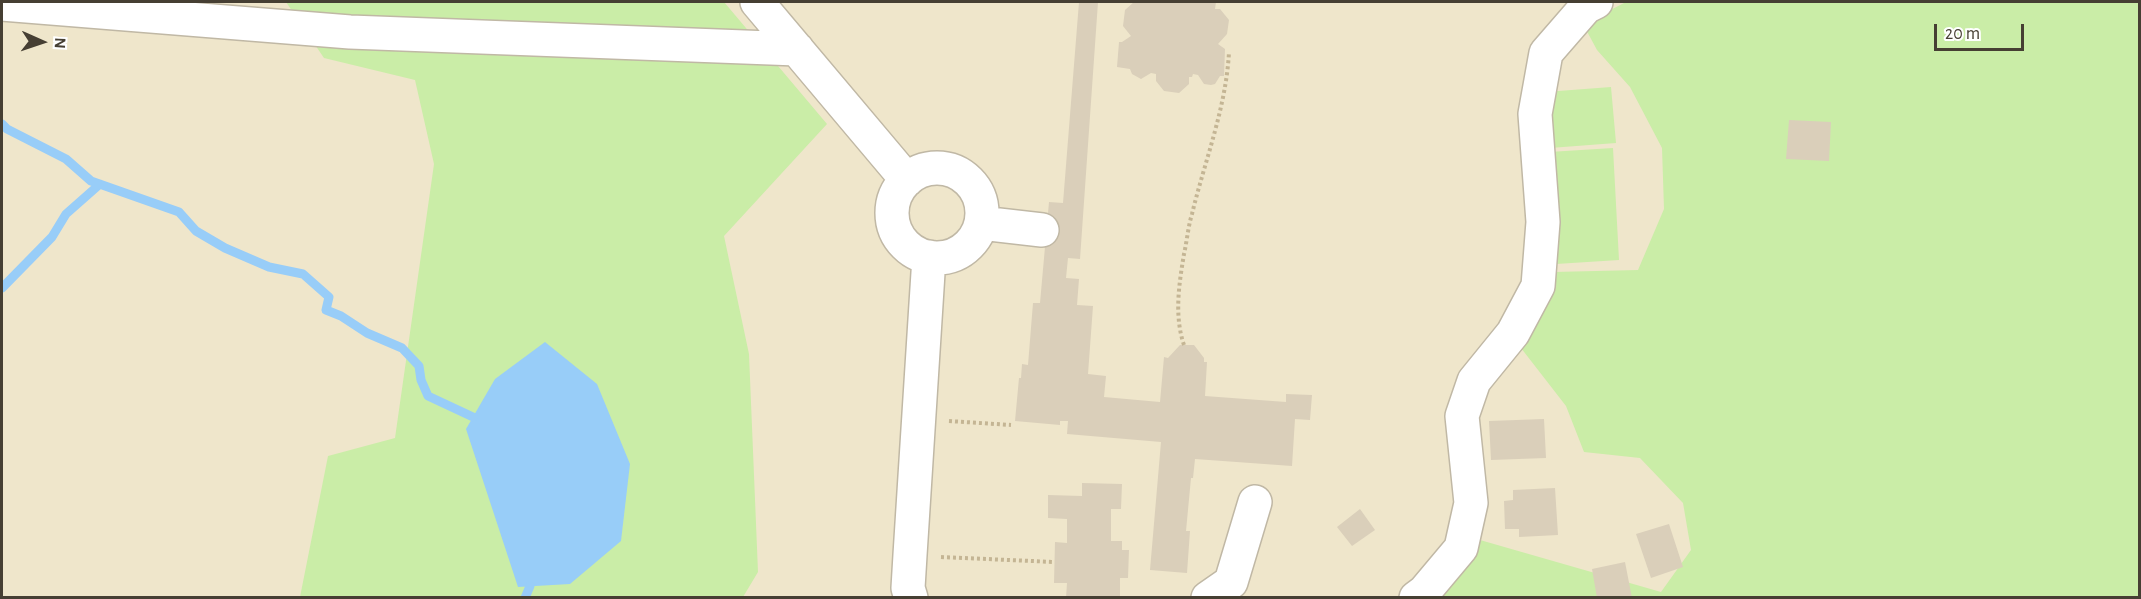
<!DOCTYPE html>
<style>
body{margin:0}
#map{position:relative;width:2141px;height:599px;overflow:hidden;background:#f4efe3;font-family:"Alegreya Sans",sans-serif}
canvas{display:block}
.frame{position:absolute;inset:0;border:3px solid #463f33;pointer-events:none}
.north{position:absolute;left:12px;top:12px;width:60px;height:60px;-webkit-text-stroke:4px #fff;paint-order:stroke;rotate:93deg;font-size:16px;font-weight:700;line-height:24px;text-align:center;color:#463f33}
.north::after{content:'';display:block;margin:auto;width:21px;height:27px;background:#463f33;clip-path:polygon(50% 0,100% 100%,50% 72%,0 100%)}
.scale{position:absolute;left:1934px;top:24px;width:90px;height:27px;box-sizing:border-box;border:3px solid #463f33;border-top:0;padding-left:8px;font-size:18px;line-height:21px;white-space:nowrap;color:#463f33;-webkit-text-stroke:4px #fff;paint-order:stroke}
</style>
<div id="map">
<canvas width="2141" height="599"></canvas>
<div class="frame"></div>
<div class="north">N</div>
<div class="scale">20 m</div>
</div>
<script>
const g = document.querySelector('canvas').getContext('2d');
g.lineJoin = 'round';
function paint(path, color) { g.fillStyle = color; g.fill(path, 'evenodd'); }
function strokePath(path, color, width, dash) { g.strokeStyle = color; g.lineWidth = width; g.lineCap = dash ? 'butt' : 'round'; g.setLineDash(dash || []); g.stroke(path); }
paint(new Path2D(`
 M2,2H2139V597H2Z`), '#efe6cb');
paint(new Path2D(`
 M286,2H724L827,124L724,236L749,354L758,572L743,597H300L328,456L395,438L434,164L415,80L324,58Z
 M1626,2H2139V597L1425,598L1480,540L1661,592L1691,550L1683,503L1640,458L1584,452L1566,406L1521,348L1553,272L1638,270L1664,209L1662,148L1630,87L1597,50L1583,24Z
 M1611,87L1616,143L1550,148L1545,92Z
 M1613,148L1619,260L1556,264L1549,152Z`), '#caeda7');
paint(new Path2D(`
 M545,342L597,384L630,464L621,541L570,584L518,587L466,429L495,379Z`), '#98cdf8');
strokePath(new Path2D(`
 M2,124L7,129L66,159L91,181L179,212L196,231L225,248L269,267L303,274L329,297L326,310L341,316L367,333L402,348L419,366L421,380L428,396L473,417
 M2,288L52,237L66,214L100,184
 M525,598L530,586`), '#98cdf8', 9);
paint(new Path2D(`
 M1079,2H1098L1080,259L1068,258L1066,278L1079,279L1077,305L1093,306L1088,374L1106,376L1104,397L1160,402L1164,357L1168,358L1180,345H1194L1204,358V362H1207L1205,396L1286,402V394L1312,395L1310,420L1295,419L1292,466L1195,459L1193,478H1191L1186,531H1190L1187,573L1150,570L1161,442L1067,434L1068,421H1060V425L1015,421L1019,378H1021L1022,364L1028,365L1033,303H1040L1049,202L1063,203Z
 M1134,2H1216L1215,9H1220L1229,20L1227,34L1218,44L1225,49L1224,76H1220L1215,84L1211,85L1204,84L1198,75L1193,74L1192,77H1189V84L1179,93L1164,91L1156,81V74L1151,73L1141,79L1132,74L1130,69L1117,67L1119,42H1122L1131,36L1123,26L1125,10Z
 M1789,120L1831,122L1829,161L1786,159Z
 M1544,419L1546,458L1491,460L1489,421Z
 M1082,483L1122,484L1121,509H1111V541H1122V550H1129L1128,578H1120V598H1066L1067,583H1054L1055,542L1067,543V519L1048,518V495L1082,496Z
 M1555,488L1558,535L1519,537V529H1505L1504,501L1513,500V490Z
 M1360,509L1375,530L1352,546L1337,527Z
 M1669,524L1683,567L1651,578L1636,534Z
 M1625,562L1632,598H1597L1592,569Z`), '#dacfba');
const minor = new Path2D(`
 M757,2L907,180
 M2,4L350,32L797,49
 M892 213a45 45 0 1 1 90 0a45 45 0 1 1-90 0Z
 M981,223L1042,230
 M911,598L908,588L910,555L929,257
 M1208,598L1231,582L1255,502
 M1416,598L1424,592L1461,548L1471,503L1462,416L1474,381L1513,333L1538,286L1543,222L1535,114L1546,53L1586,7L1596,2`);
strokePath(minor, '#c0b8a5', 36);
strokePath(new Path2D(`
 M1184,345C1174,316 1179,284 1184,254C1187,241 1188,227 1192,214C1205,160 1226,108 1229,52
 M949,421L1011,425
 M941,557L1054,562`), '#c4b594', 4, [3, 3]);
strokePath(minor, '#fff', 33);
</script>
